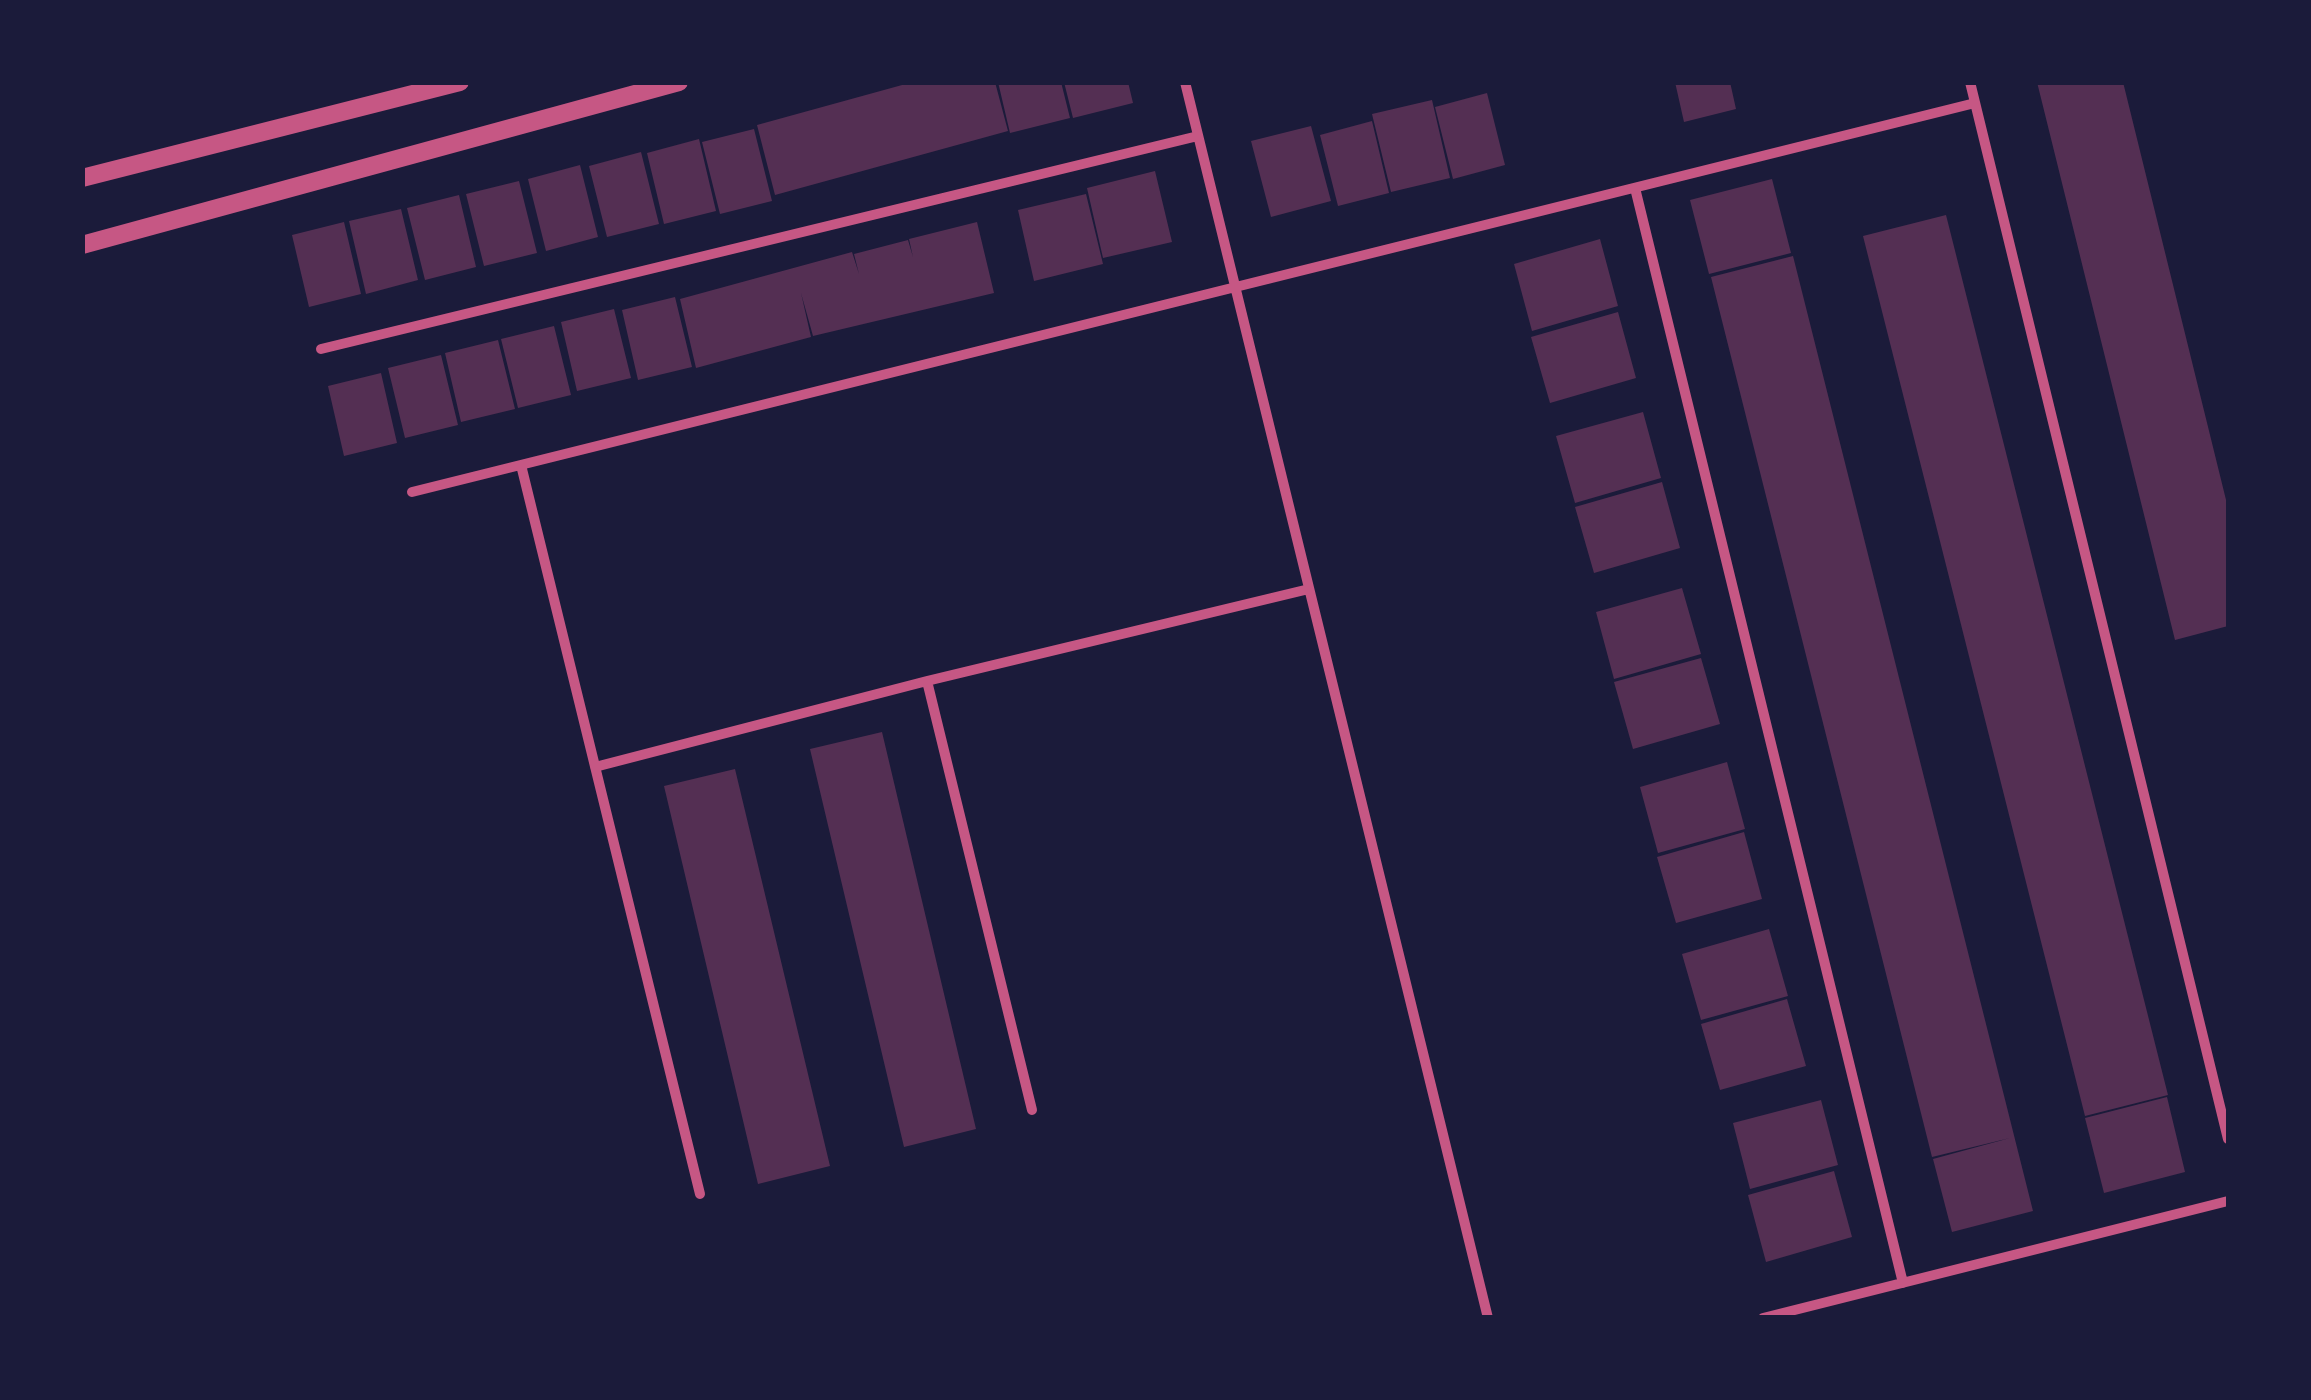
<!DOCTYPE html>
<style>
body{margin:0}
#map{position:relative;width:2311px;height:1400px;overflow:hidden;background:#1b1b3a;font-family:Bitter,serif}
canvas{display:block}
.frame{position:absolute;inset:0;border:85px solid #1b1b3a;pointer-events:none}
</style>
<div id="map">
<canvas width="2311" height="1400"></canvas>
<div class="frame"></div>
</div>
<script>
const g = document.querySelector('canvas').getContext('2d');
g.lineJoin = 'round';
function paint(path, color) { g.fillStyle = color; g.fill(path, 'evenodd'); }
function strokePath(path, color, width, dash) { g.strokeStyle = color; g.lineWidth = width; g.lineCap = dash ? 'butt' : 'round'; g.setLineDash(dash || []); g.stroke(path); }
paint(new Path2D(`
 M913,82H995L1008,131L775,195L757,125Z
 M998,82H1061L1070,118L1010,133Z
 M1064,82H1128L1133,103L1073,118Z
 M1675,82H1730L1736,109L1684,122Z
 M2037,82H2123L2228,508V626L2175,640Z
 M1487,93L1505,165L1453,179L1435,107Z
 M1432,100L1450,178L1391,192L1372,114Z
 M1372,121L1389,193L1338,206L1320,135Z
 M1311,126L1331,201L1271,217L1251,141Z
 M754,129L772,201L720,214L702,142Z
 M699,139L716,211L664,224L647,153Z
 M641,152L659,224L607,237L589,166Z
 M580,165L598,237L546,251L528,179Z
 M1155,171L1172,242L1103,258L1087,188Z
 M1772,179L1791,253L1709,274L1690,200Z
 M519,181L537,253L484,266L466,194Z
 M1086,194L1103,264L1034,281L1018,210Z
 M459,195L476,267L425,280L407,208Z
 M401,209L418,280L366,294L349,221Z
 M1946,215L2168,1095L2085,1116L1863,236Z
 M344,222L361,294L309,307L292,235Z
 M977,222L994,293L813,336L801,293L811,337L696,368L680,299L852,252L859,274L854,254L908,240L913,257L909,239Z
 M1600,239L1618,306L1532,331L1514,264Z
 M1793,256L2033,1211L1952,1232L1933,1159L2010,1138L1932,1157L1711,277Z
 M675,297L692,367L638,380L622,310Z
 M614,309L631,378L577,391L561,322Z
 M1618,312L1636,378L1550,403L1531,337Z
 M554,326L571,395L518,408L501,339Z
 M498,340L515,409L461,422L445,353Z
 M441,355L458,425L405,438L388,368Z
 M381,373L397,443L344,456L328,386Z
 M1643,412L1661,478L1575,503L1556,436Z
 M1662,482L1680,548L1594,573L1575,507Z
 M1682,588L1701,654L1614,679L1596,612Z
 M1701,658L1720,724L1633,749L1614,682Z
 M882,732L976,1129L904,1147L810,749Z
 M1727,762L1745,829L1658,853L1640,787Z
 M735,769L830,1166L758,1184L664,786Z
 M1744,832L1762,899L1676,923L1657,857Z
 M1769,929L1788,996L1701,1020L1682,954Z
 M1787,999L1806,1066L1720,1090L1701,1024Z
 M2167,1097L2185,1172L2104,1193L2085,1118Z
 M1821,1100L1838,1165L1750,1189L1733,1123Z
 M1834,1171L1852,1237L1766,1262L1748,1195Z`), '#542f53');
strokePath(new Path2D(`
 M1185,82L1488,1318
 M1970,82L2228,1139
 M1635,188L1903,1283
 M321,349L1198,136
 M521,465L700,1194
 M412,492L1975,103
 M927,681L1032,1110
 M595,767L927,681L1309,589
 M1763,1318L2228,1201`), '#c65784', 10);
strokePath(new Path2D(`
 M82,178L460,82
 M82,245L679,82`), '#c65784', 18);
</script>
